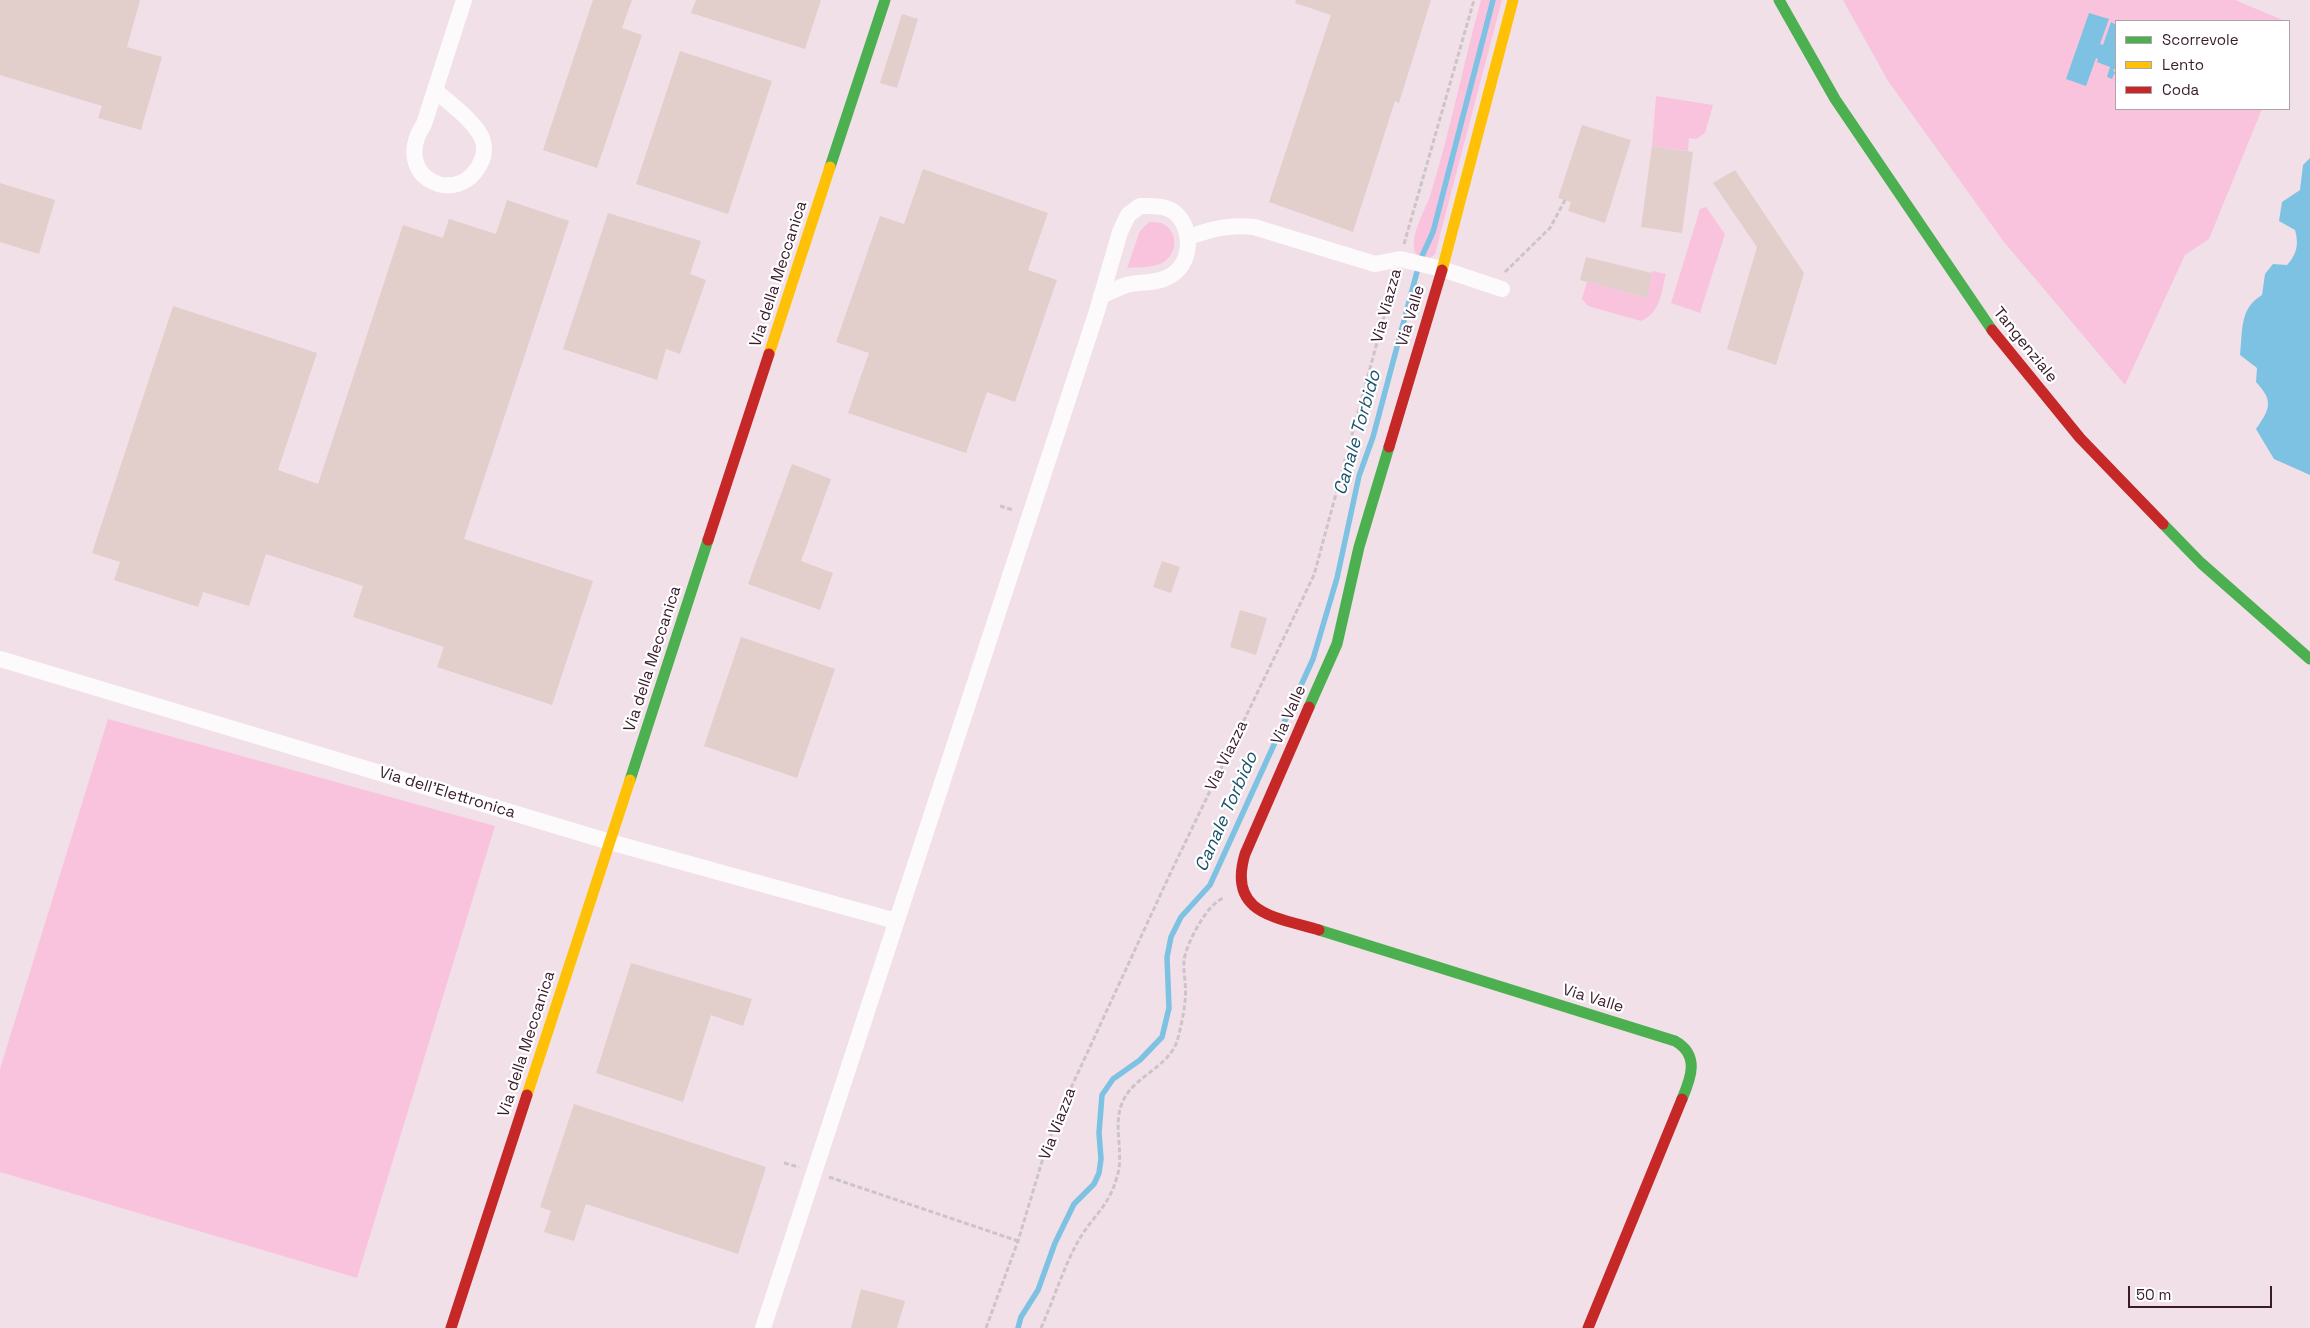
<!DOCTYPE html>
<style>
body{margin:0}
#map{position:relative;width:2310px;height:1328px;overflow:hidden;background:#f1e0e8;font-family:"Space Grotesk",sans-serif}
canvas{display:block}
.legend{position:absolute;left:2115px;top:20px;width:175px;height:90px;box-sizing:border-box;background:#fff;border:1px solid #b0a4aa;margin:0;padding:6px 9px;list-style:none;font-size:15px;color:#391b2b}
.legend li{display:flex;align-items:center;gap:10px;height:25px}
.legend b{width:25px;border:1px solid #b0a4aa}
.scale{position:absolute;left:2128px;top:1286px;width:144px;height:22px;box-sizing:border-box;border:2px solid #391b2b;border-top:0;padding-left:6px;font-size:15px;line-height:18px;white-space:nowrap;color:#391b2b;-webkit-text-stroke:4px #fff;paint-order:stroke}
</style>
<div id="map">
<canvas width="2310" height="1328"></canvas>
<ul class="legend">
<li><b style="height:6px;background:#4caf50"></b>Scorrevole</li>
<li><b style="height:6px;background:#ffc107"></b>Lento</li>
<li><b style="height:6px;background:#c62828"></b>Coda</li>
</ul>
<div class="scale">50 m</div>
</div>
<script>
const g = document.querySelector('canvas').getContext('2d');
g.lineJoin = 'round';
function paint(path, color) { g.fillStyle = color; g.fill(path, 'evenodd'); }
function strokePath(path, color, width, dash) { g.strokeStyle = color; g.lineWidth = width; g.lineCap = dash ? 'butt' : 'round'; g.setLineDash(dash || []); g.stroke(path); }
function label(font, color, halo, rows, align = 'center') {
  g.font = font + ' "Space Grotesk",sans-serif'; g.lineWidth = 4.5; g.setLineDash([]); g.textBaseline = 'middle'; g.strokeStyle = halo; g.fillStyle = color; for (const [text, x, y, turn = 0] of rows) {
    g.save(); g.translate(x, y); g.rotate((+turn || 0) * Math.PI / 180); g.textAlign = isNaN(turn) ? turn : align; if (halo) g.strokeText(text, 0, 0); g.fillText(text, 0, 0); g.restore();
  }
}
paint(new Path2D(`
 M1481,0H1502L1435,254L1430,258L1416,254C1408,238 1424,213 1430,196C1450,132 1463,65 1481,0Z
 M1843,0H2235L2285,21H2116V109H2262L2209,239L2185,255L2125,385L2004,242L1888,81Z
 M1656,96L1713,105L1705,133L1696,139L1689,138L1688,151L1652,146Z
 M1706,207L1725,234L1700,313L1671,303L1700,209Z
 M1149,222C1152,222 1157,222 1161,223C1179,230 1178,255 1162,263C1152,268 1137,267 1127,268L1140,231Z
 M1652,271L1666,274C1661,293 1661,312 1641,321L1588,306L1582,299L1587,282L1647,298Z
 M108,719L495,826L357,1278L0,1172V1069Z`), '#f9c3de');
paint(new Path2D(`
 M2089,13L2109,19L2100,44L2103,45L2111,22L2116,25V68L2113,70L2116,74H2114L2112,79L2107,77L2110,67L2097,62L2098,59L2096,58L2086,86L2066,79Z
 M2310,158V475L2274,459L2256,429C2270,409 2274,401 2256,382L2257,368L2240,355C2243,330 2239,309 2262,295L2265,274L2273,264L2287,265C2297,254 2299,244 2295,230L2279,221L2282,202L2300,190L2303,165Z`), '#7dc2e2');
strokePath(new Path2D(`
 M1422,256L1433,232L1493,0
 M1018,1328L1021,1317L1038,1290L1055,1243L1074,1204L1094,1184L1099,1173L1101,1159L1099,1133L1102,1095L1113,1079L1140,1060L1162,1037L1169,1008L1167,957L1171,937L1181,917L1210,885L1313,659L1337,578L1359,476L1373,437L1418,268`), '#7dc2e2', 5.5);
paint(new Path2D(`
 M0,0H140L127,47L162,57L141,130L98,118L102,106L0,75Z
 M593,0H632L622,28L642,35L597,168L543,150Z
 M696,0H821L805,49L691,13Z
 M1296,0H1431L1399,103L1395,101L1353,232L1269,202L1331,15L1295,3Z
 M902,14L918,19L897,88L880,83Z
 M680,51L772,81L728,214L636,184Z
 M1582,125L1631,140L1605,223L1568,211L1571,202L1558,198Z
 M1652,146L1693,152L1682,233L1641,227Z
 M923,169L1048,213L1028,270L1057,280L1015,402L987,392L966,453L848,413L869,353L836,342L880,216L904,224Z
 M1735,170L1804,273L1776,365L1727,349L1757,247L1713,183Z
 M0,183L55,200L39,254L0,242Z
 M507,200L569,221L464,539L593,581L552,705L437,667L444,647L353,617L363,586L266,554L249,606L203,592L198,607L114,580L120,562L92,553L173,306L317,353L278,470L318,484L403,225L443,238L449,219L496,234Z
 M608,213L701,241L690,274L706,280L680,354L666,349L657,380L563,349Z
 M1586,257L1652,273L1647,298L1580,280Z
 M792,464L831,479L801,561L833,573L820,610L748,584Z
 M1162,561L1180,567L1171,593L1153,587Z
 M1240,610L1267,618L1256,655L1230,647Z
 M741,637L835,669L797,778L704,746Z
 M631,963L752,999L743,1026L711,1015L683,1102L596,1073Z
 M574,1104L766,1167L738,1254L586,1204L574,1241L544,1232L551,1211L540,1207Z
 M861,1289L905,1301L897,1328H851Z`), '#e2cecb');
strokePath(new Path2D(`
 M1404,244L1474,0
 M1505,272L1550,228L1565,200
 M1000,506L1013,510
 M784,1163L799,1167
 M829,1177L1018,1241
 M986,1328L1018,1241L1047,1145L1064,1103L1170,874L1314,575L1395,276
 M1041,1328C1054,1299 1064,1265 1080,1238C1094,1215 1109,1206 1117,1177C1125,1152 1111,1123 1124,1099C1136,1075 1171,1066 1178,1038C1181,1026 1184,1013 1185,1001C1187,987 1183,973 1184,960C1186,944 1208,902 1224,898`), '#cdc4c8', 3, [5, 2.5]);
strokePath(new Path2D(`
 M435,90C450,104 471,118 481,136C485,144 485,154 481,162C459,210 389,177 424,124L464,0
 M1189,237C1212,229 1230,224 1254,227L1375,264L1400,259L1442,269L1502,289
 M0,659L610,842L896,921
 M763,1328L1097,311L1120,232L1128,215L1140,206C1151,206 1165,205 1174,212C1194,228 1193,265 1168,277C1156,284 1140,281 1126,285C1118,288 1110,292 1101,296`), '#fdfafc', 16);
strokePath(new Path2D(`
 M1779,0L1835,99L1992,330
 M830,167L885,0
 M2163,524L2201,563L2310,659
 M1309,707L1337,644L1359,547L1389,447
 M630,780L708,540
 M1319,930L1675,1041C1700,1055 1691,1078 1682,1099`), '#4caf50', 11);
strokePath(new Path2D(`
 M1442,270L1513,0
 M769,354L830,167
 M527,1095L630,780`), '#ffc107', 11);
strokePath(new Path2D(`
 M1992,330L2080,438L2163,524
 M1389,447L1442,270
 M708,540L769,354
 M1309,707L1245,854C1227,914 1276,917 1319,930
 M451,1328L527,1095
 M1588,1328L1682,1099`), '#c62828', 11);
label('16px', '#391b2b', '#fff', [
 ["Via della Meccanica",779,274,-72],
 ["Via Viazza",1387,306,-75],
 ["Via Valle",1411,316,-73],
 ["Tangenziale",2025,345,51],
 ["Via della Meccanica",653,659,-72],
 ["Via Valle",1289,715,-66],
 ["Via Viazza",1227,756,-64],
 ["Via dell'Elettronica",447,793,17],
 ["Via Valle",1593,999,17],
 ["Via della Meccanica",527,1044,-72],
 ["Via Viazza",1058,1124,-69]
]);
label('italic 18px', '#195369', '#fff', [
 ["Canale Torbido",1358,433,-74],
 ["Canale Torbido",1227,812,-66]
]);
</script>
